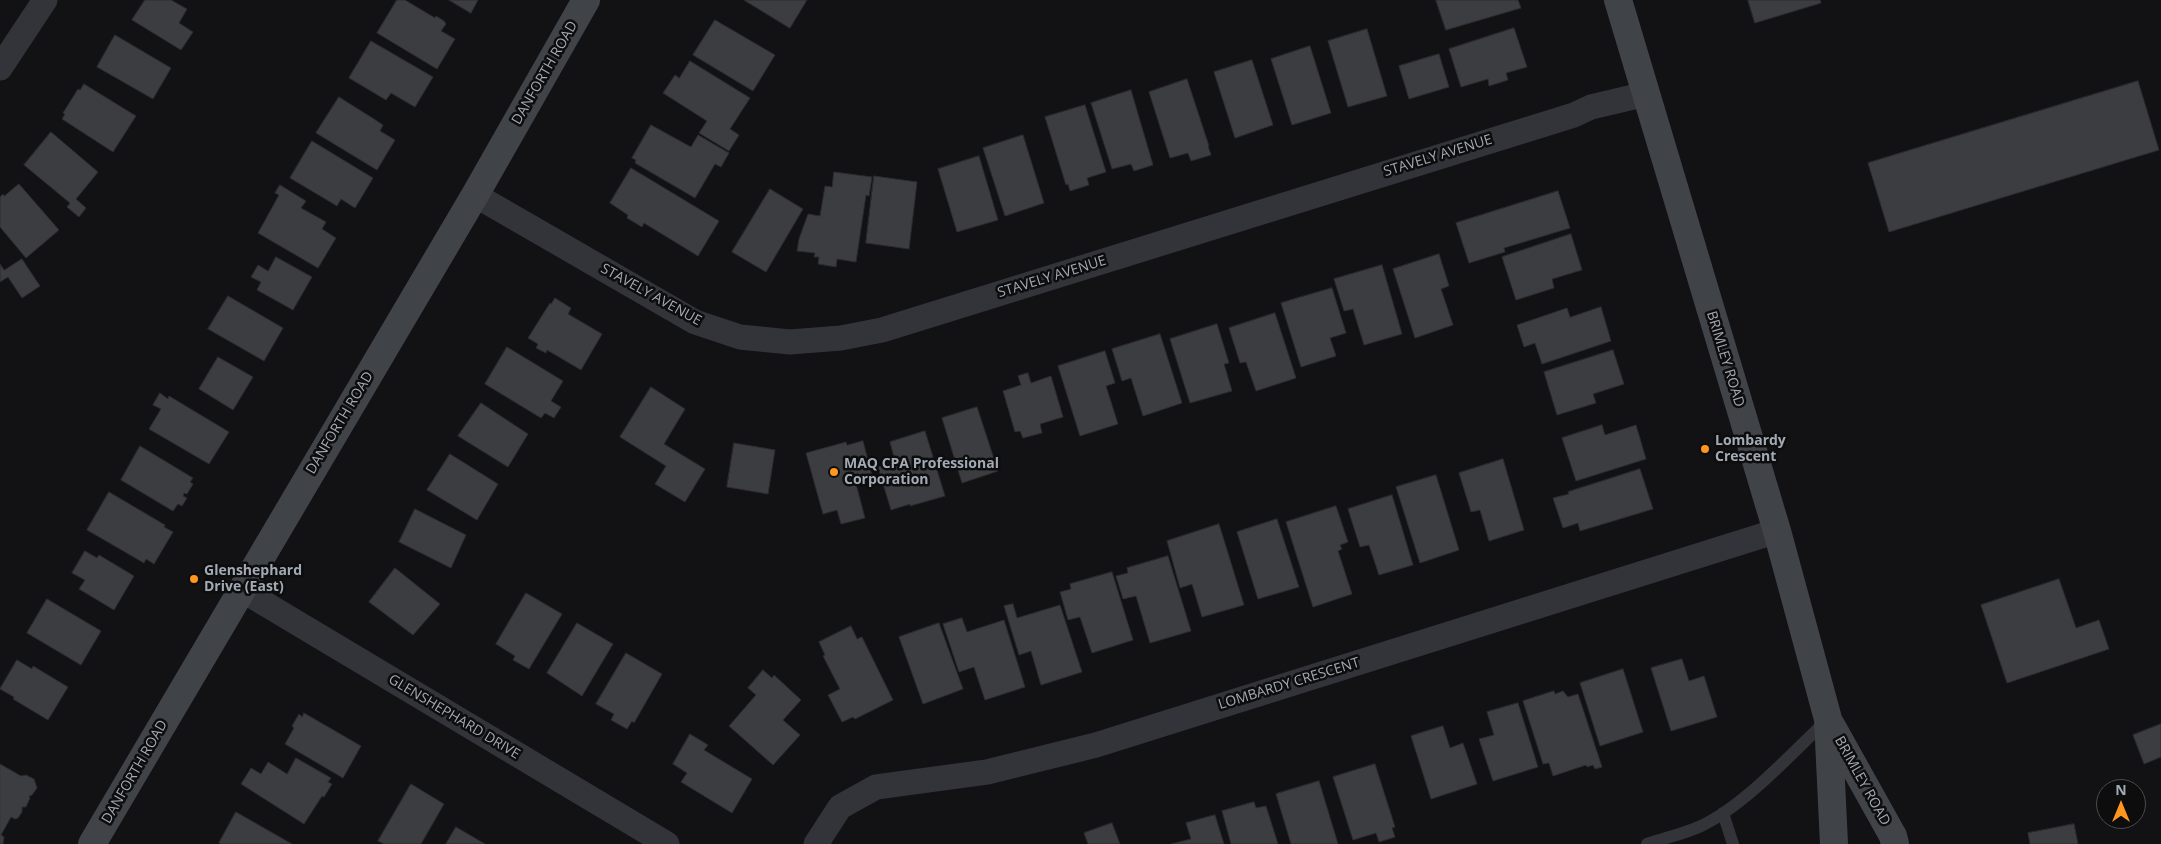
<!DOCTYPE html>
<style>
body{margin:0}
#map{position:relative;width:2161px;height:844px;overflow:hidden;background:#121214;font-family:"Open Sans",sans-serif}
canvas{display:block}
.north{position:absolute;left:2096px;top:779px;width:50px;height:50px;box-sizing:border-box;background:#0d0d0e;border:1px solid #494c51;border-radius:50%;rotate:0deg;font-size:14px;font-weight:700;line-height:20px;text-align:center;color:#a2aab5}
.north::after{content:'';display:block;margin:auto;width:18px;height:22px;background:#ff971f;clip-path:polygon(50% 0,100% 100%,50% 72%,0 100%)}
</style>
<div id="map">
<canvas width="2161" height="844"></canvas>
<div class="north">N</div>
</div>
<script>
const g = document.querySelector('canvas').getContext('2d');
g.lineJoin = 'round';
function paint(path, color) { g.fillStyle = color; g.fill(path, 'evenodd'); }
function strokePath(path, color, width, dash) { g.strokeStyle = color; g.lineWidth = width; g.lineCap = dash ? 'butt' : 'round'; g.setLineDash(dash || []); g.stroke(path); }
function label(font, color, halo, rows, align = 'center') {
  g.font = font + ' "Open Sans",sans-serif'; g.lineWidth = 5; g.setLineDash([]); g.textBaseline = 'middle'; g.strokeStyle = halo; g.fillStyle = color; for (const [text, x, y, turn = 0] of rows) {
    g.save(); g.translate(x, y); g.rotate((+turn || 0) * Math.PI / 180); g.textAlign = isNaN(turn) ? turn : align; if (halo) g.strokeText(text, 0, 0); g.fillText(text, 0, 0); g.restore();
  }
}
const building = new Path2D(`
 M145,0H171L187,9L179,23L193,32L181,50L132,20Z
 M397,0H405L435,18L436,16L444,21L446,24L441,31L455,39L437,69L377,33Z
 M449,0H478L471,13Z
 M744,0H807L790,28Z
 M1436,0H1518L1521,8L1446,30Z
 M1748,0H1820L1821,3L1755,23Z
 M715,20L775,55L753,91L693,55Z
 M1514,28L1527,67L1506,73L1508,80L1489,86L1488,79L1461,87L1449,49Z
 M1367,29L1387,96L1348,107L1328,41Z
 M115,35L171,68L153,99L97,67Z
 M371,41L433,77L415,107L391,93L386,100L349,78Z
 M1310,46L1331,113L1292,125L1271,59Z
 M1439,54L1449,87L1409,99L1399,66Z
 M1252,60L1273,125L1235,138L1214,72Z
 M690,61L750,98L730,129L739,135L729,151L699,133L707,121L663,93L675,75L679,78Z
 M1187,79L1209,146H1208L1211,155L1191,161L1188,153L1170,158L1149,92Z
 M2138,81L2159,150L1889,232L1868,163Z
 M84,84L136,116L113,152L62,119L65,114L63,113L78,89L80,90Z
 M1131,90L1153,165L1134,171L1131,164L1112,169L1091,103Z
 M339,97L374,119L383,125L380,131L395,140L377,170L316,133Z
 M1085,105L1106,172L1087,178L1089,185L1070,191L1068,184L1066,185L1045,117Z
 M651,125L691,147L698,135L729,153L721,167L715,164L695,198L635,163L636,160L632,158Z
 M51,132L98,172L76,199L86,208L79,217L67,207L70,203L24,165Z
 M1023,135L1044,203L1005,216L983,148Z
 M312,141L373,178L355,208L341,199L337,206L290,178Z
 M979,156L998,220L957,232L938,169Z
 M631,168L719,221L698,256L644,223L642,227L627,218L628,215L610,203Z
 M834,172L872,177L869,196L866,195L856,262L837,259L836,267L818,264L819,257H814L815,253L797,251L799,239L808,214L820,216L825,186L832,187Z
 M874,176L917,182L909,249L866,243Z
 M19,184L59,230L26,258L0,227V197L3,194L4,196Z
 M280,185L306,201L301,208L326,222L322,229L336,238L318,268L258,233L279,195L275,193Z
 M770,189L803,209L766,272L732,252Z
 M1558,191L1570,228L1504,248L1505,252L1469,263L1456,223Z
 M1571,234L1582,270L1552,279L1554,288L1516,300L1502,257Z
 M1439,254L1449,286L1441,289L1453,325L1415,338L1393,269Z
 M276,257L312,277L293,310L257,290L261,282L251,277L258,265L268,271Z
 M22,259L40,286L22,298L8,277L0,282V264L4,270Z
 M1382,265L1402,334L1364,345L1353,309L1344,311L1334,279Z
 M1332,288L1346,333L1330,338L1336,356L1301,367L1281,303Z
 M228,296L283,328L264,361L208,329Z
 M555,298L571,308L568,314L602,334L581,370L547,350L546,353L536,348L538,344L528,338L550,303L551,304Z
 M1601,307L1611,341L1542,364L1535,343L1524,347L1517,325L1567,308L1570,317Z
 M1275,313L1296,378L1256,391L1246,362L1240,363L1229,328Z
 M1217,324L1229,363L1224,364L1232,391L1190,403L1170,339Z
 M1160,334L1182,403L1143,416L1131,378L1122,381L1112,349Z
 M507,347L563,381L551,401L561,407L554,418L545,413L541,418L485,384Z
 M1613,350L1624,384L1593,394L1596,403L1557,415L1544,372Z
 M1105,351L1115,383L1106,386L1118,424L1080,436L1058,366Z
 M218,357L253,377L233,410L199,389Z
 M1028,373L1031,383L1051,376L1063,417L1040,424L1042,433L1023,438L1020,431L1015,432L1003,391L1021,385L1018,376Z
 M651,387L685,409L664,444L705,469L685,502L655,484L666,466L620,437Z
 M160,393L168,399L169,396L229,432L209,464L149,429L161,409L153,405Z
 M481,403L528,434L508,467L458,436Z
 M977,407L998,471L962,483L942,418Z
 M1602,425L1605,435L1636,425L1646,459L1576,481L1562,438Z
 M925,431L945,496L910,506V504L891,510L878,467L895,461L890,442Z
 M863,441L872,476L856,480V484L865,518L841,524L837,510L823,514L806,453L846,442L847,445Z
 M734,443L775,450L768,494L727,487Z
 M140,446L193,478L190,482L193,484L187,494L184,493L183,496L187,498L182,506L178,504L173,511L121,480Z
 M450,454L498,484L477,520L427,490Z
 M1503,459L1524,530L1489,541L1480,510L1471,512L1459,473Z
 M1640,469L1653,509L1580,531L1578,523L1563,528L1553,498L1569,494L1568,492Z
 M1436,475L1459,550L1420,563L1396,487Z
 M109,492L165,525L164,527L173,532L154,564L146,559L144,563L87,530Z
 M1392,495L1413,565L1379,575L1369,545L1360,547L1348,509Z
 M1336,506L1348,542L1340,545L1342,549L1338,551L1352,594L1313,607L1286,522Z
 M415,509L466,535L451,568L399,542Z
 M1277,519L1299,587L1258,599L1237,532Z
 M1219,524L1244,605L1202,617L1192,584L1180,588L1167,541Z
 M85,551L97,558L99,555L134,576L114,610L79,589L85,580L72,573Z
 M1168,556L1191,631L1150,643L1136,596L1123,599L1116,576L1128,573L1127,568Z
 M395,568L440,604L413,635L369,602Z
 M1112,572L1133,640L1092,653L1080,617L1068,620L1060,592L1071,589L1070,584Z
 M2059,579L2076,628L2099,620L2109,649L2007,683L1981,605Z
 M526,593L562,614L529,669L513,660L515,656L496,644Z
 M47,599L101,631L81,665L27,633Z
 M1013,604L1017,618L1060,605L1082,672L1041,685L1031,651L1019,655L1004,606Z
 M962,618L967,632L1004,620L1025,687L985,700L974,667L959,672L943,624Z
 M577,623L613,644L582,696L547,673Z
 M939,623L963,689L923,704L899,637Z
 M851,626L857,639L862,637L893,700L855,719L853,717L842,722L828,695L840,689L823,656L825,655L819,642Z
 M626,653L662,674L634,723L632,721L627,729L611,720L614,714L596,704Z
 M1682,659L1689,681L1704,676L1717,717L1671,731L1651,668Z
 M17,660L32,669L33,666L68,687L48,720L13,699L14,697L0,689Z
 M1623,669L1643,732L1600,746L1580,683Z
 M763,670L772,678L774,675L801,700L783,720L800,735L773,765L729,726L756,695L748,688Z
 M1554,691L1555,694L1563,691L1568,697L1578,694L1602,767L1595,769L1593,765L1587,767L1586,765L1553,776L1549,763L1543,764L1523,701Z
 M1518,703L1538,767L1493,781L1479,739L1494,735L1487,712Z
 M304,713L361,746L343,778L285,744L294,728L292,726L299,714L302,717Z
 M2161,724V757L2144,764L2133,735Z
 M1443,726L1450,748L1463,743L1477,784L1431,799L1411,736Z
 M690,734L708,745L704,750L752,779L732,813L681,782L687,773L673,764Z
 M296,758L331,778L328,782L332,784L324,797L322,796L304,824L241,784L251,768L261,774L268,762L287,774Z
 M0,764L21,776L26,775L34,779L37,788L32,795L29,796L30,798L26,807H22V812L18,818L15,819L11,817L1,835L4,837L3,844H0Z
 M1375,764L1395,827L1392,828L1395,837L1379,842L1376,833L1353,840L1333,777Z
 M1319,781L1338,844H1291L1276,794Z
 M411,784L444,804L421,844H384L378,841Z
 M1254,802L1256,808L1266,806L1278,844H1231L1222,811Z
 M236,812L292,844H221L219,843Z
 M1215,815L1224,844H1171L1191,839L1186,823Z
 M1112,823L1120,844H1088L1084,833Z
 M2074,824L2078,844H2030L2028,833Z
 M456,827L485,844H446Z`);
paint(building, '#3c3d41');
strokePath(building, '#2c2c30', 1);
strokePath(new Path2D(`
 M1723,813L1733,844
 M1647,844C1664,838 1684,834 1701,826C1744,806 1792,753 1827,720`), '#323439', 12);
strokePath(new Path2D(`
 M0,68L45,0
 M475,195L695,322L740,337L790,342L841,338L882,330L1574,115L1591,107L1646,94
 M242,590L667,844
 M816,844L840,807L876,787L987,772L1096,745L1777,531`), '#323439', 25);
strokePath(new Path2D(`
 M1618,0L1777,531L1828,719L1834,844
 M1831,725L1893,836L1895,844
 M92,844L475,195L586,0`), '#404449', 28);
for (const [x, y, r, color] of [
 [1705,449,5,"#ff971f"],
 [834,472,5,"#ff971f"],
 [194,579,5,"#ff971f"]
]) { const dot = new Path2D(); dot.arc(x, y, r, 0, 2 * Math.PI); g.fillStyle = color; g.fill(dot); strokePath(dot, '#0d0d0e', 2); }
label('14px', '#a2aab5', '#0d0d0e', [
 ["DANFORTH ROAD",545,73,-60],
 ["STAVELY AVENUE",1438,156,-17],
 ["STAVELY AVENUE",1052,277,-17],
 ["STAVELY AVENUE",651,295,29],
 ["BRIMLEY ROAD",1725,359,73],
 ["DANFORTH ROAD",340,423,-59],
 ["LOMBARDY CRESCENT",1289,684,-17],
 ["GLENSHEPHARD DRIVE",454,717,31],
 ["DANFORTH ROAD",135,772,-60],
 ["BRIMLEY ROAD",1862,781,61]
]);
label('bold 14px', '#a2aab5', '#0d0d0e', [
 ["Lombardy",1715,441],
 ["Crescent",1715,457],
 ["MAQ CPA Professional",844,464],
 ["Corporation",844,480],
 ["Glenshephard",204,571],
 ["Drive (East)",204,587]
], 'left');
</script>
